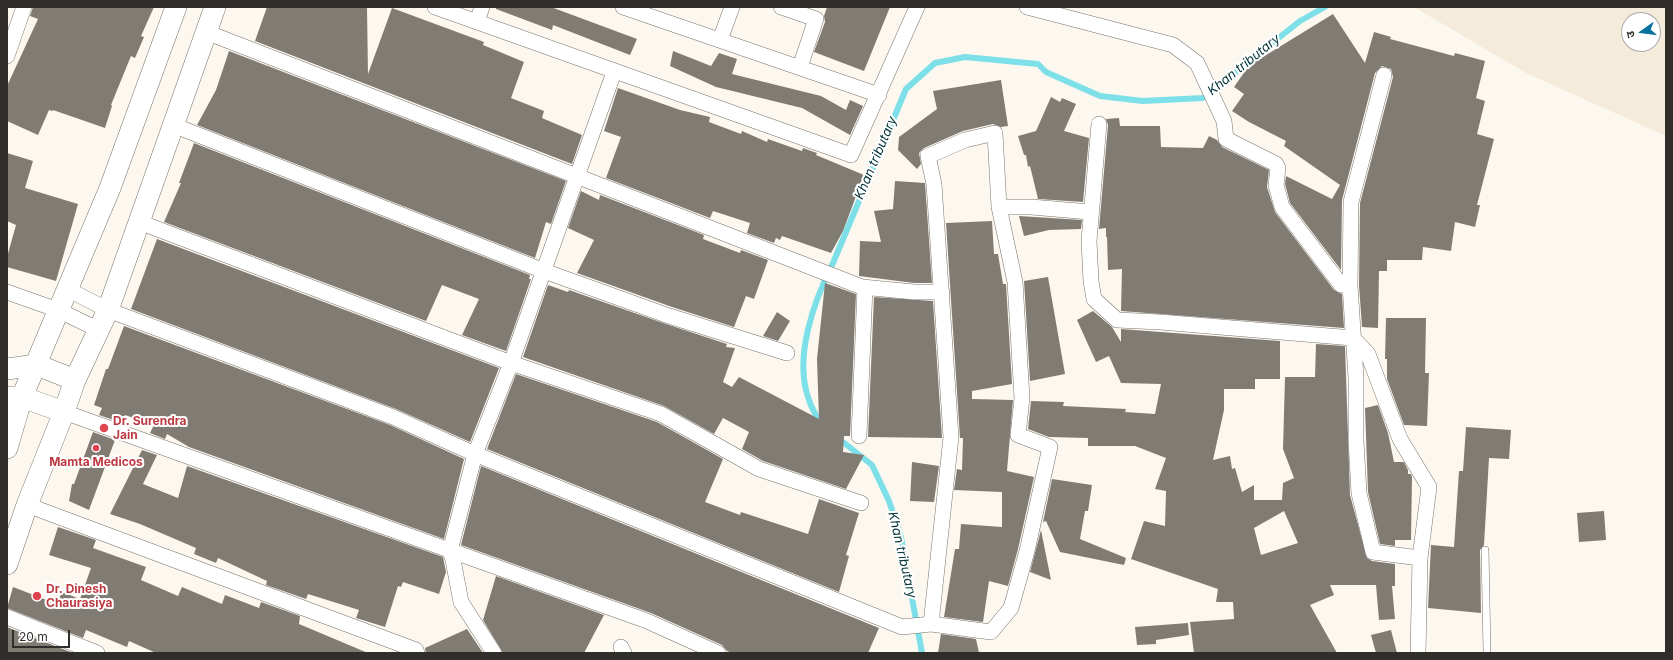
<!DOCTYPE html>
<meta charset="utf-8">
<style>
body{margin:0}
#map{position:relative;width:1673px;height:660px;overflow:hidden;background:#fdf8ef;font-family:Inter,"Noto Sans Devanagari",sans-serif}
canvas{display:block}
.frame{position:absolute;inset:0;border:8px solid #302e2b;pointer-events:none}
.north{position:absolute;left:1621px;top:12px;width:40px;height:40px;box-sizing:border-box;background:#fff;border:1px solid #acabaa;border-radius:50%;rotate:256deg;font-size:11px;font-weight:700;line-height:16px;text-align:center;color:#302e2b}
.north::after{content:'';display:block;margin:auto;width:14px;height:18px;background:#07709d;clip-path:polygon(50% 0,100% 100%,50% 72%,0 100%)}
.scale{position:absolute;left:12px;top:630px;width:58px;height:18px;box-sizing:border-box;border:2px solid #302e2b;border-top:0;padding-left:5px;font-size:12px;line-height:14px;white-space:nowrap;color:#302e2b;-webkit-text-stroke:3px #fff;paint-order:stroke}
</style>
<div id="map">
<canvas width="1673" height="660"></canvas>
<div class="frame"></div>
<div class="north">उ</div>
<div class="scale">20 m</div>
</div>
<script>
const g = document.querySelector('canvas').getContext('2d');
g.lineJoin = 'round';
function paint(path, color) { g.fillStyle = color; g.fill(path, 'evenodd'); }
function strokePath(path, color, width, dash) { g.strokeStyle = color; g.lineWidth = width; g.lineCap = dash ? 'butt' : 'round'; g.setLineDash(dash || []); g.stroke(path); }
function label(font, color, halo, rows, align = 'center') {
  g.font = font + ' Inter,sans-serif'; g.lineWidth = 4; g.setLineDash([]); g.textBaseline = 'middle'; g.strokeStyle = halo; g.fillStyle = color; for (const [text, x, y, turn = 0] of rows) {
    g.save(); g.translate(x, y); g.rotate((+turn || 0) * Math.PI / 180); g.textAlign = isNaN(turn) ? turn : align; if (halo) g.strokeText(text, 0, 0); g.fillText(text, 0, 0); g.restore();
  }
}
paint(new Path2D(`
 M1414,7H1666V136L1526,73ZM1629,20H1653V44H1629Z`), '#f4ebdb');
strokePath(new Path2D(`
 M821,425C817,417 812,409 809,400C793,358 814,301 833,263L906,89L935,63L965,57L1038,64L1046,72L1100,96L1143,101L1203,98L1300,21L1325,7
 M838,438L872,465L889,501L901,537L922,653`), '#7ddfe7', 6);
paint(new Path2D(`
 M33,7H154L141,36L144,37L135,58L131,56L111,105L112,106L105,128L53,110L52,111L49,110L38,135L7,121V86L38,19L30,16Z
 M267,7H367L368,74L392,8L484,42L483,45L524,62L511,98L544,111L542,118L582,135L572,164L255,41Z
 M496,7H551L637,39L630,55L553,25L552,30L496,9Z
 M827,7H890L864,71L814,52L825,22L824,16Z
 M1333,14L1365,63L1374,32L1391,37L1390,39L1454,56L1455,53L1485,61L1476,98L1485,101L1477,134L1494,139L1477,205H1480L1475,227L1455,222L1451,251L1423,247L1422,260H1387V271H1379L1378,328L1362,327L1359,285L1360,203L1393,77L1391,69L1382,66L1375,73L1342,200L1341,270L1290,203L1285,184L1286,176L1332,199L1340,185L1284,146L1286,141L1249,122L1232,111L1244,94L1234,87L1255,57L1258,60Z
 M229,51L566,181L551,224L546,222L535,258L197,125L216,90Z
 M673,51L711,66L719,53L737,59L732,74L821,96L846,110L850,100L863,106L850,135L802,108L716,87L670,66Z
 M1001,80L1008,126L1001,127L993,124L963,131L924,148L919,153L921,164L917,169L898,150L899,137L937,109L933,91Z
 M618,88L680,110L710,117L709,122L741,134L742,131L767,142L768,139L802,151L803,148L817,153L816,155L864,175L843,231L831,253L782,236L780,240L776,238L774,243L747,233L750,223L713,211L710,218L606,178L621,137L604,131Z
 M1051,97L1060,102L1062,98L1076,104L1064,131L1089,138L1083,202L1038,199L1030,166L1028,167L1026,155H1024L1018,136L1036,131Z
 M1119,118L1120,126H1160L1161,147L1203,148L1209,136L1217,140L1222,147L1269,170L1267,187L1275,212L1334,290L1342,294L1344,328L1121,311L1122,269L1108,270L1107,237H1106V228L1099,229L1108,125L1106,119Z
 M194,143L530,275L529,279H531L506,351L462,335L479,299L442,285L426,321L164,222L181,183H179Z
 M7,153L33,161L25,188L78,204L56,281L7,267V257L16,225L7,221Z
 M895,181L925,183L932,283H914L859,276L860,241L881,242L874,211L893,209Z
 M581,191L599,200L600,195L704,235L703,239L740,253L741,250L768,260L754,299L746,296L734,327L672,307L577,273L594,240L568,228Z
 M1019,216L1082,220L1081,229L1049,230L1024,236Z
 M992,221L994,254H998L1003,284H1006L1012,384L972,391V399L1013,400L1007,471L1034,477L1018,549L1008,586L989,581L983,622L944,617L955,549H959L961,524L1002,527V492L954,490L957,469L962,470L963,438H960L946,223Z
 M157,239L499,368L470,442L396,409L131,309Z
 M1048,277L1065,374L1030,381L1024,281Z
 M825,283L856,294L850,436H844L843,452L864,455L846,489L763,461L742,449L749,432L723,418L714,434L664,406L523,357L548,285L568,292L569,290L666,324L727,344L726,347L735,348L723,382L732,387L739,377L819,419L817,359Z
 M874,297L933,301L942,438L868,437Z
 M1093,311L1112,327L1121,342V329L1280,341V379H1255V389H1224V410L1213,460L1230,456L1232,469L1235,468L1242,492L1254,485V500H1282L1283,483L1294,478L1283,449L1285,377H1315L1316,344L1345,346L1350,495L1367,558L1372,561L1395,564V586H1392L1395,619L1379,620L1376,585H1330L1334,595L1310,605L1337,653H1194L1190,622L1234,619L1233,602H1216L1218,589L1131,559L1144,521L1165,526L1166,491L1155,489L1166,458L1135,446H1088V438L1049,437L1028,429L1031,401L1064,402L1063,406L1126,409L1125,412L1155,414L1161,384L1121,383L1109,356L1096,362L1077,320ZM1284,511L1298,543L1261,555L1254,528Z
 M777,312L790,321L778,341L763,336Z
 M1386,318H1426L1425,373H1429L1427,426L1404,425L1387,379V359H1385Z
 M124,326L390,425L464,459L444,539L189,447L167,434L165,439L150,433L154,425L125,415L122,423L99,415L102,408L94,405L106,369H108Z
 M516,374L657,422L723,459L705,502L740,515L741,512L808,534L819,499L859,513L846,555L849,556L839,592L487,449Z
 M1378,405L1388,433L1394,462H1404L1408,470V474H1411L1412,477L1411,540H1395V546L1380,544L1368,492L1365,408Z
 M1466,427L1511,430L1509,459L1489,458L1484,545L1480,550L1481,613L1428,608L1431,545L1454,547L1459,471H1463Z
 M93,432L115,440L89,510L69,501L72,484H74Z
 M142,450L157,455L143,484L178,498L187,466L443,557L446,572L439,594L403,582L401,587L398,586L385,627L356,618L359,610L308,594L306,599L266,585L267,581L218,558L216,563L194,554L196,548L140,524L110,514Z
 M912,462L939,466L934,502L910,501Z
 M481,466L879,628L868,653H732L727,651L722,645L651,613L461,545Z
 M1052,479L1092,485L1088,511H1085L1080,539L1126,558L1124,565L1060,552L1046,521L1043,522Z
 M1604,511L1606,540L1579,542L1577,513Z
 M58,527L96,540L93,548L146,567L141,580L178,596L182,587L222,604L225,595L259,608L261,602L300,616L299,624L368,653H156L129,641L127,647L86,630L83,638L7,608L13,587L57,604L62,592L80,599L91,568L49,555Z
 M1041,530L1051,580L1030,572Z
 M496,576L604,615L584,653H503L483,620Z
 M1188,623L1189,635L1156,640V644L1137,645L1135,627Z
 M7,627L73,653H7Z
 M467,629L483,653H426L425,648Z
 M1391,630L1397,653H1376L1371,635Z
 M941,634L976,639L979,653H938Z`), '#807c74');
const lane = new Path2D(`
 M1485,550L1487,653`);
const street = new Path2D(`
 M435,7L851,155L917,7
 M623,7L879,95
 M781,7L816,19L800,67
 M1027,7L1173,45L1197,63L1224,121L1226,139L1276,164L1278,168L1276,185L1282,207L1341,285H1350
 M477,22L482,7
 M206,32L862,287L914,292H942
 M720,40L732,7
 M7,56L24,7
 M1384,75L1351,202L1350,285L1356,378V441L1359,493L1373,552L1420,558
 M1099,124L1089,241L1091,281L1094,299L1117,320L1160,322L1353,338L1368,354L1400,439L1429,487L1420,558L1418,653
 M173,125L544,271L669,316L787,353
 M999,207H1031L1090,212
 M139,222L511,363L661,414L759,469L861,503
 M67,289L108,310L393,417L475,454L902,627L931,624L991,632L1011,608L1027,551L1050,447L1018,435L1022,398L1015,282L999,207L995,133L965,140L928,156L934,184L951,437L931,624
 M7,292L58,310L99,330
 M64,412L647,621L718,653
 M859,436L865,287
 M27,505L416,650L417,653
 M7,617L97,653
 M621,647L624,653
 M494,653L461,602L453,560L450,551L475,454L511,363L614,72`);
const secondary = new Path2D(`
 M7,369L37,365L75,380
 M8,397H22L64,412
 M7,448L22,397L110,188L176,7
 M7,564L27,505L64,412L75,380L108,310L215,7`);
strokePath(lane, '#78736c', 8);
strokePath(street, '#78736c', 16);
strokePath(secondary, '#78736c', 22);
strokePath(lane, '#fff', 7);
strokePath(street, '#fff', 15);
strokePath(secondary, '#fff', 21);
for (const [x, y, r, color] of [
 [104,428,5,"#e0444e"],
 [96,448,4,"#e0444e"],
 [37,596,5,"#e0444e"]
]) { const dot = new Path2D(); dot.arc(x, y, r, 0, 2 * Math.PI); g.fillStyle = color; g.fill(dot); strokePath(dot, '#fff', 1.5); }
label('bold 12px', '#be3a42', '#fff', [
 ["Dr. Surendra",113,421],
 ["Jain",113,435],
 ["Mamta Medicos",96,462,"center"],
 ["Dr. Dinesh",46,589],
 ["Chaurasiya",46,603]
], 'left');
label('italic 13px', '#033539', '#fff', [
 ["Khan tributary",1244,65,-39],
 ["Khan tributary",876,158,-67],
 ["Khan tributary",902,555,77]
]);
</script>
